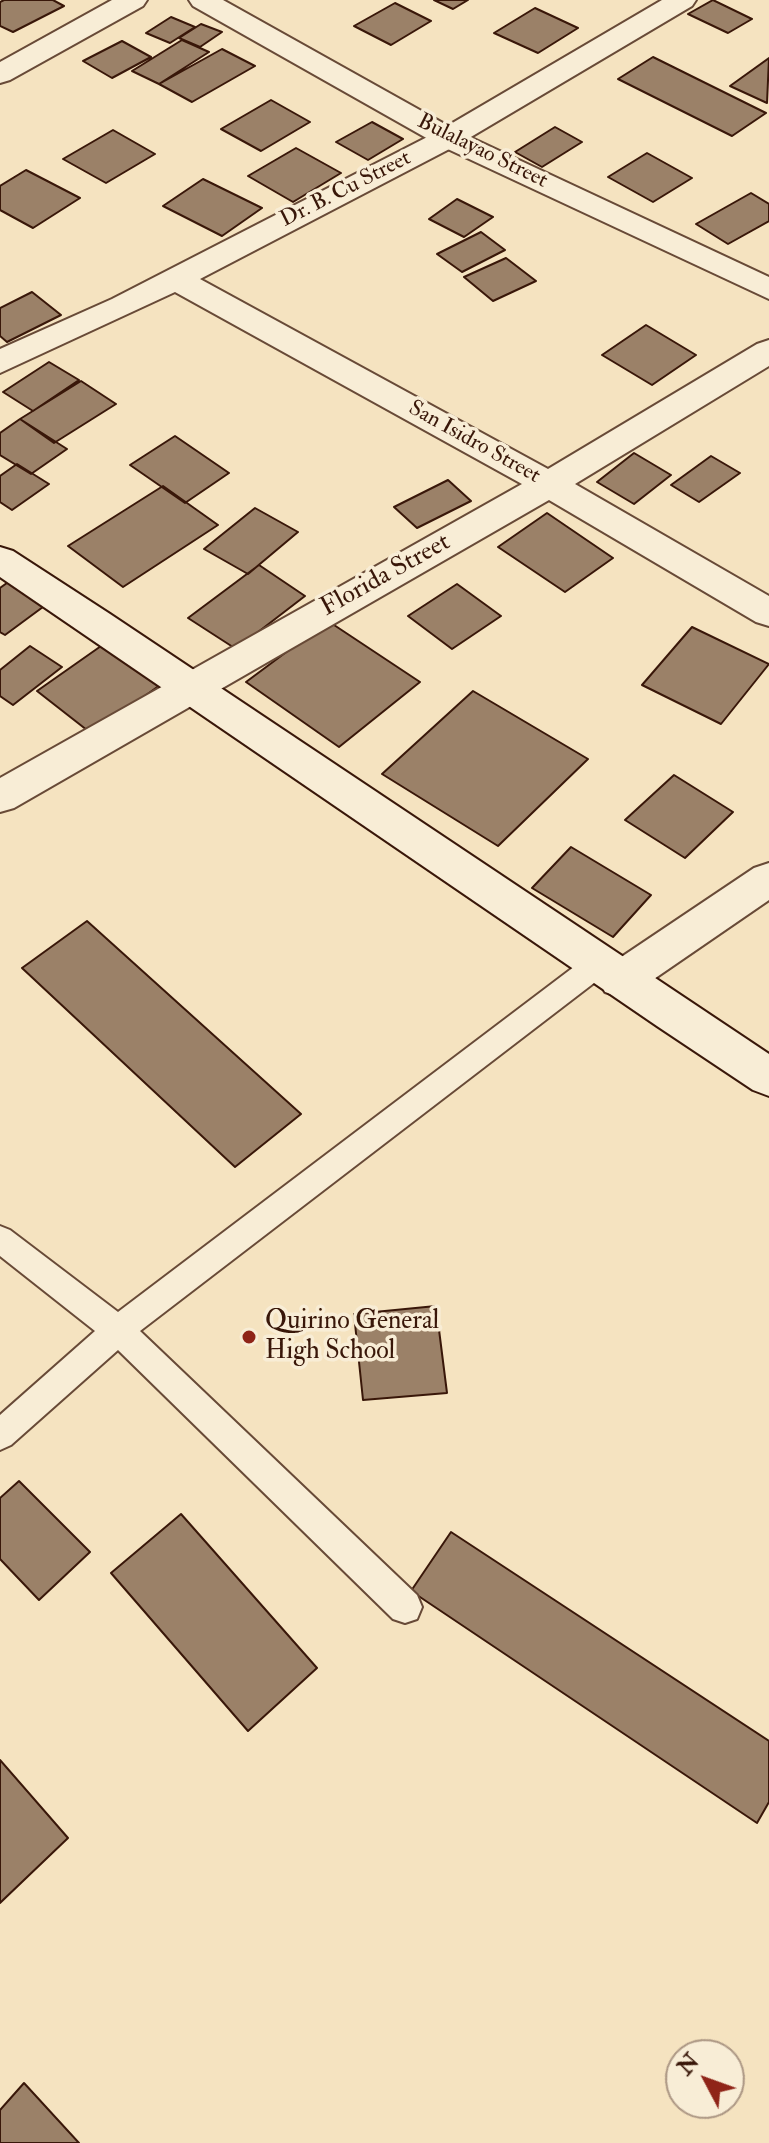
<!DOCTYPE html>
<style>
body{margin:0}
#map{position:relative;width:769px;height:2143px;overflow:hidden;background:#f5e3c0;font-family:"IM FELL Double Pica",serif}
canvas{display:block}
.north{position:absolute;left:665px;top:2039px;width:80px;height:80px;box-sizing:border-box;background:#f8edd6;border:2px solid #ac9784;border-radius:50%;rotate:311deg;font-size:22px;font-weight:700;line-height:32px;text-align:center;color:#391709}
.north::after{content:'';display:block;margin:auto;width:28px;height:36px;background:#8f2418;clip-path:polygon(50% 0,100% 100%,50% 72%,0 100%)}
</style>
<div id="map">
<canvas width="769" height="2143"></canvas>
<div class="north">N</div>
</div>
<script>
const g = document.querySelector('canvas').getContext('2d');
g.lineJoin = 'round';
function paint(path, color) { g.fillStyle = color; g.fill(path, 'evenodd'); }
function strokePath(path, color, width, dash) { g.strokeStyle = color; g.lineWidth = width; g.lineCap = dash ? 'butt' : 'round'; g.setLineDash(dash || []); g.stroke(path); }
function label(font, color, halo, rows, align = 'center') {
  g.font = font + ' "IM FELL Double Pica",serif'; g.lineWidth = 7; g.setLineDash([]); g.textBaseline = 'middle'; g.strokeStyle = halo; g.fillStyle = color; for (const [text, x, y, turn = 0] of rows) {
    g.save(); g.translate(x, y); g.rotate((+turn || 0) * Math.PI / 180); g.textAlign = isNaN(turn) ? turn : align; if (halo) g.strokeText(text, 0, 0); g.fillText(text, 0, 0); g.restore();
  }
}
const building = new Path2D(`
 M4,0H53L64,6L13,32L0,26V2Z
 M434,0H468L453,9Z
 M713,0L752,19L728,33L688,14Z
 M395,3L431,21L391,45L354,26Z
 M535,8L578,28L538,53L494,33Z
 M171,17L195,27L170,43L146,33Z
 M201,24L222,32L200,47L179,38Z
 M182,40L209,52L159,84L132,71Z
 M122,41L151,57L112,78L83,61Z
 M222,49L255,66L192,102L159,84Z
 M653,57L766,113L732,136L618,79Z
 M769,58L767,103L730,86Z
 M271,100L310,122L261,151L221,129Z
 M372,122L403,139L368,160L336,142Z
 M555,127L582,142L542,167L515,152Z
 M113,130L155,154L106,183L63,159Z
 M296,148L341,173L293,202L248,176Z
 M647,153L692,178L653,202L608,177Z
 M26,170L80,198L33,228L0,210V186Z
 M203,179L262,208L222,236L163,206Z
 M751,193L769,204V221L728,244L696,224Z
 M457,199L493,217L464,237L429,219Z
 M481,232L505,250L462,272L437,254Z
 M506,258L536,281L493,301L464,277Z
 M32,292L61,315L7,342L0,336V308Z
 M646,325L696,355L652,385L602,355Z
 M49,362L79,380L33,411L3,392Z
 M81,381L116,404L54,443L20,419Z
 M20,419L67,449L31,474L0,455V433Z
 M175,436L229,473L185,503L130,465Z
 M634,453L671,475L634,504L597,482Z
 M711,456L740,473L699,502L671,485Z
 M17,464L49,484L12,510L0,502V476Z
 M448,480L471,501L417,528L394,507Z
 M163,486L218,525L123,587L68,546Z
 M255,508L298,532L248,574L204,549Z
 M547,513L613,558L565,592L498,547Z
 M259,565L305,596L236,649L188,618Z
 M11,580L47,604L5,635L0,632V588Z
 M457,584L501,616L452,649L408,616Z
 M328,621L420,682L339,747L246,682Z
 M692,627L769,664L721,724L642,685Z
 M111,639L167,680L92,734L37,691Z
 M30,646L62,667L13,705L0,696V670Z
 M473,691L588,759L498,846L382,774Z
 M674,775L733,812L685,858L625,820Z
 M571,847L651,895L613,937L532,888Z
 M87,921L301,1114L235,1167L22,968Z
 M436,1306L447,1393L363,1400L354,1314Z
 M19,1481L90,1552L39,1600L0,1559V1498Z
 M181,1514L317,1668L248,1731L111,1573Z
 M451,1532L769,1741V1802L757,1823L411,1591Z
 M0,1760L68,1838L0,1903Z
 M24,2083L79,2143H0V2110Z`);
paint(building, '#9b8168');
strokePath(building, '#391709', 2);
const service = new Path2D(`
 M597,954L607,957L610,965L607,973L140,1331L417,1595L422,1607L417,1619L405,1623L393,1619L118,1350L11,1445L0,1450V1415L95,1331L0,1256V1226L10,1230L118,1312L587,957Z`);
const minor = new Path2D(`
 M662,0H696L692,6L459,144L200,279L548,469L757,344L769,340V366L575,484L769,596V626L756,622L549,500L14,808L0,812V778L522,484L175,292L0,373V349L112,299L437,132Z
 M769,863V900L635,992L620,997L605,992L599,980L605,968L754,868Z`);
const tertiary = new Path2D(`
 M112,0H147L143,6L10,80L0,83V62Z
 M189,0H223L459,132L769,277V299L437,144L193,6Z`);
const secondary = new Path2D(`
 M0,547L13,551L110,614L769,1054V1096L753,1090L657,1026L0,577Z`);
strokePath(service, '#684a37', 4);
strokePath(minor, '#684a37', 4);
strokePath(tertiary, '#684a37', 4);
strokePath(secondary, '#391709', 4);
paint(service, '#f8edd6');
paint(minor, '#f8edd6');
paint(tertiary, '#f8edd6');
paint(secondary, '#f8edd6');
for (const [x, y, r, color] of [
 [249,1337,8,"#8f2418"]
]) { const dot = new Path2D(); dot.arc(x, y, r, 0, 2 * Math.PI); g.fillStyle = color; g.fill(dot); strokePath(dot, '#f8edd6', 3); }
label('22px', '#391709', '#f8edd6', [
 ["Bulalayao Street",482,152,26],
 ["Dr. B. Cu Street",346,190,-27],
 ["San Isidro Street",474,443,29]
]);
label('26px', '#391709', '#f8edd6', [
 ["Florida Street",386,576,-29]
]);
label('26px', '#391709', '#f8edd6', [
 ["Quirino General",265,1322],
 ["High School",265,1352]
], 'left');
</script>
